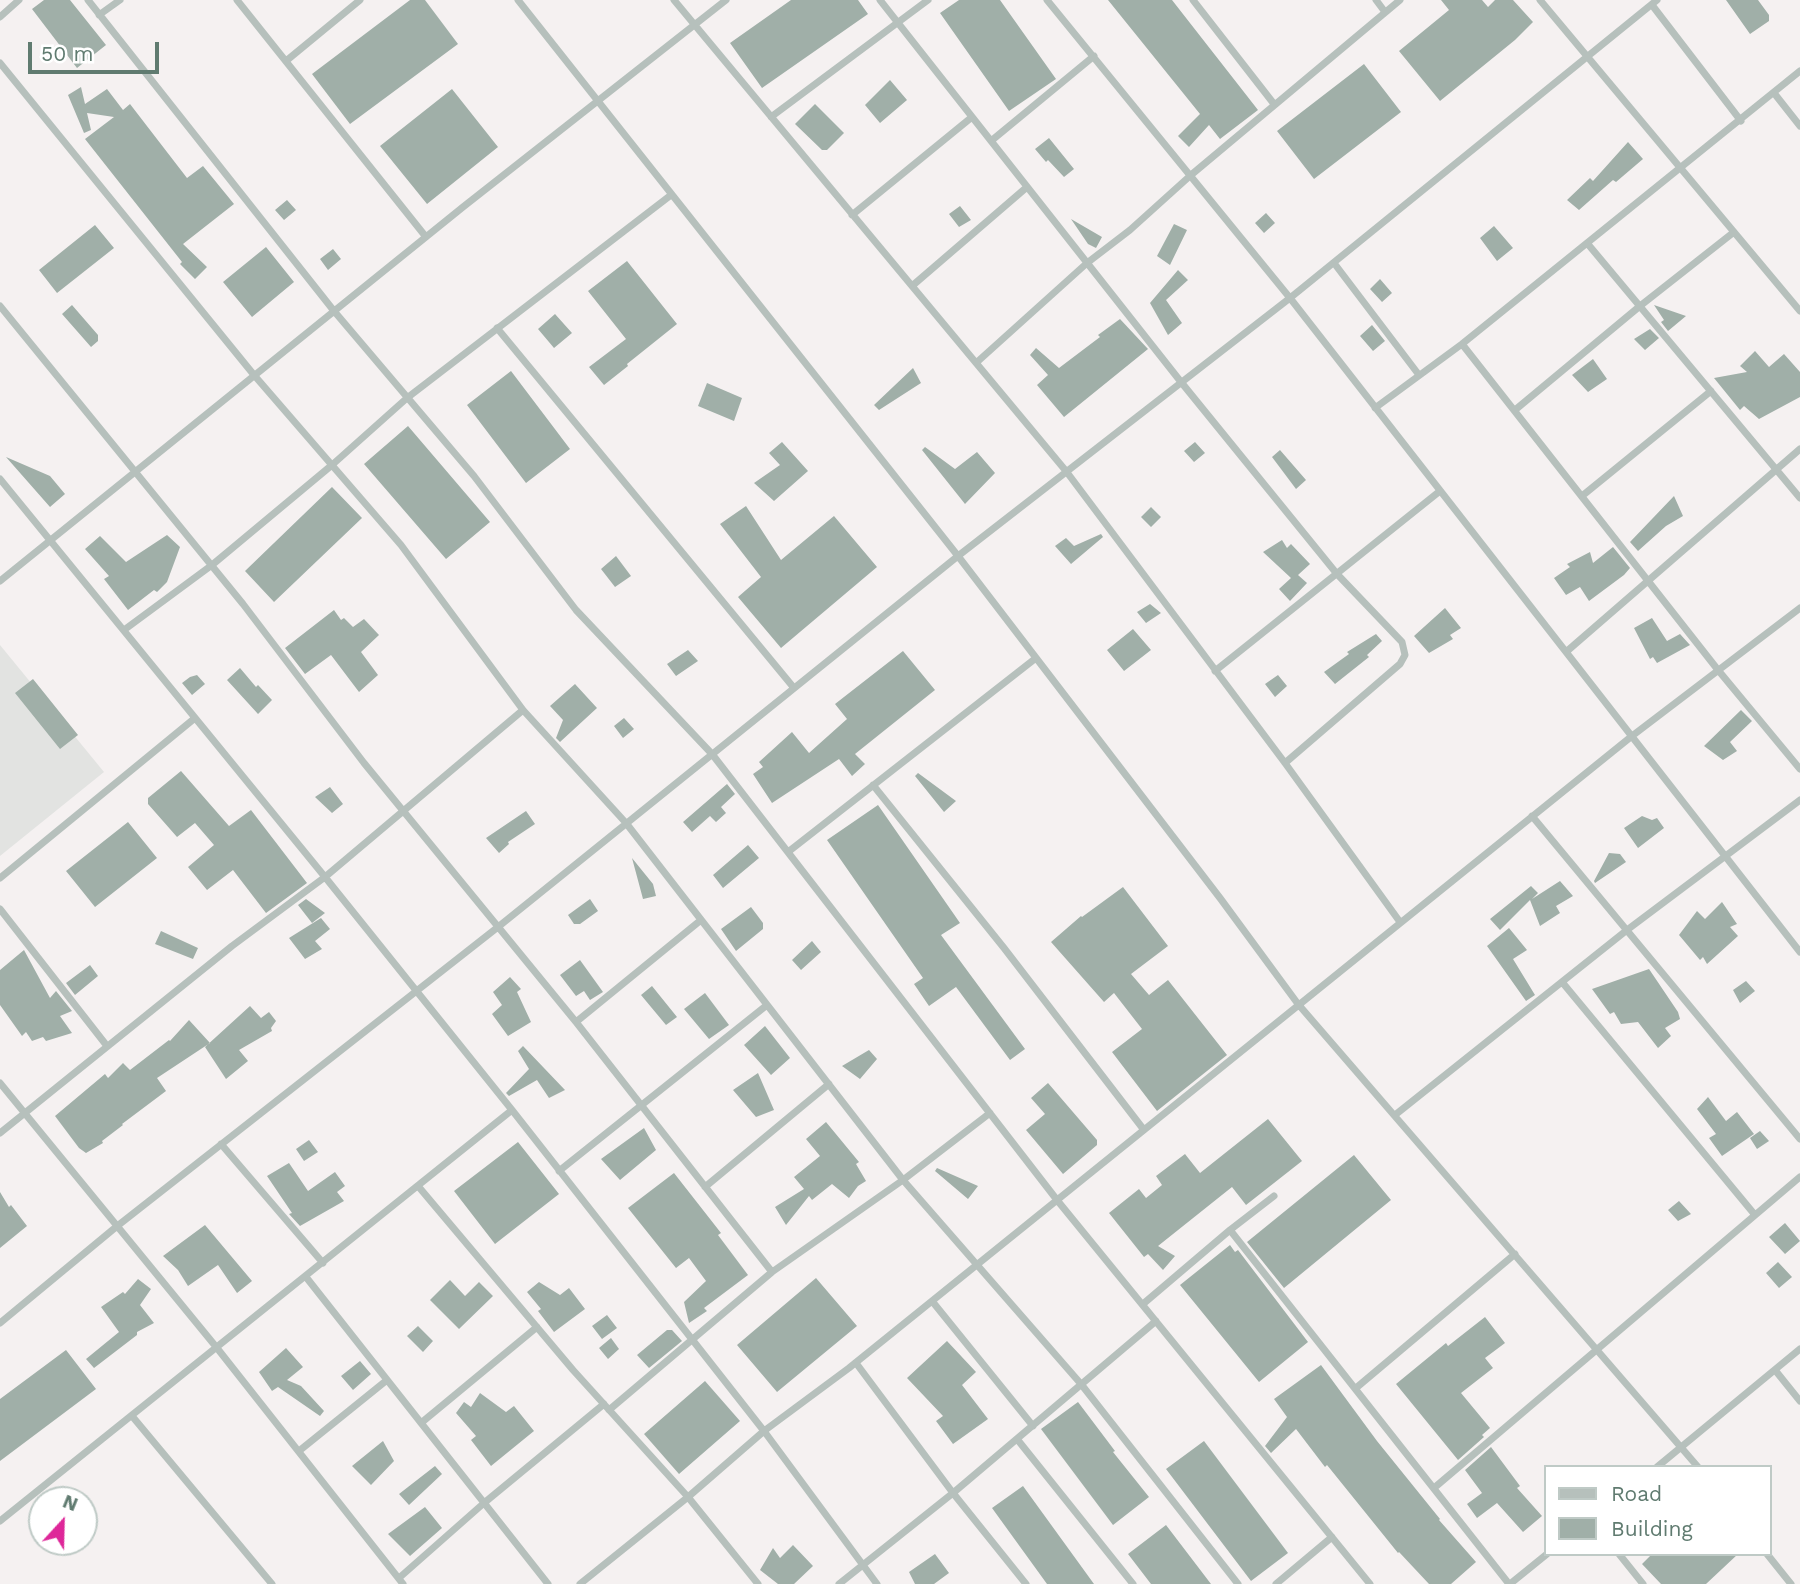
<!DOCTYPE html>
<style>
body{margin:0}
#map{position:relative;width:1800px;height:1584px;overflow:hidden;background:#f5f1f1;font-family:"Work Sans",sans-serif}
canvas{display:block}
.legend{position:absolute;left:1544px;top:1465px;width:228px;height:91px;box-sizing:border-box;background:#fff;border:2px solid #bfcac6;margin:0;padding:9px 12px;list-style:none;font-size:21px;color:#607b70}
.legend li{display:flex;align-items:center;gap:14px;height:35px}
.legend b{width:35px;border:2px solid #bfcac6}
.north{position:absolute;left:28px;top:1486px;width:70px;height:70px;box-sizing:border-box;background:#fff;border:2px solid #bfcac6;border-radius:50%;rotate:22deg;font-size:19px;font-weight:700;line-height:28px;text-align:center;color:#607b70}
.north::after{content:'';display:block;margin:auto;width:24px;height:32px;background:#de2799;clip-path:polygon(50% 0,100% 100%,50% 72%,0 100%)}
.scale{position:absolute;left:28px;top:42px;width:131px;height:32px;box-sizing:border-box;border:4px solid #607b70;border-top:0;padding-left:9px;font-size:21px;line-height:24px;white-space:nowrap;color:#607b70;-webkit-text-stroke:5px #fff;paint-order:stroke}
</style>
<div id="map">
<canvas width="1800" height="1584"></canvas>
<ul class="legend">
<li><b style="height:9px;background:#b6c0bc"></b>Road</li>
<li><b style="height:19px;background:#a0afa8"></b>Building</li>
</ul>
<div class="north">N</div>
<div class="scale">50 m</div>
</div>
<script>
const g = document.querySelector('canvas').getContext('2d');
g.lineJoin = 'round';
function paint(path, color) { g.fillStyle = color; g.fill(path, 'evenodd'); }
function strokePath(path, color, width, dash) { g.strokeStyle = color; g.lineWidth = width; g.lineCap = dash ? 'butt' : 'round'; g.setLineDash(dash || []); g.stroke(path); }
paint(new Path2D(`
 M0,645L104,772L0,856Z`), '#e2e3e1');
paint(new Path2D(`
 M44,0H70L106,45L77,68L32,9Z
 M410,0H425L458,44L350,124L312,74Z
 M791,0H858L868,14L762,88L730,43Z
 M959,0H1000L1056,79L1009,111L940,13Z
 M1108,0H1172L1258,110L1220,139L1209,125L1189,147L1178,136L1200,114Z
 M1441,0H1482L1488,7L1495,0H1513L1533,22L1515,40L1440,101L1399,51L1449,10Z
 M1726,0H1758L1769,15V21L1750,34Z
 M1364,64L1401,112L1314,179L1277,131Z
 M890,80L907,100L880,123L865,105Z
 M81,87L85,104L107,89L123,110L130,104L187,178L203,166L234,204L183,244L207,267L195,279L180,264L182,262L85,139L114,117L87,113L91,130L84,133L68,95Z
 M452,89L498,147L427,204L380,146Z
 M815,104L844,133L827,150H822L795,124Z
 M1049,138L1074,169L1064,177L1048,160L1046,162L1035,149Z
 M1628,142L1643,159L1616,182L1613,180L1579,210L1567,200L1590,178L1593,181Z
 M287,200L296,210L284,220L275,210Z
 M960,206L971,220L959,227L949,214Z
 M1266,213L1275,223L1264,233L1255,223Z
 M1071,219L1102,237L1096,248L1088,244Z
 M1174,224L1187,230L1170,265L1157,256Z
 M95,225L114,248L57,293L39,270Z
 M1494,226L1513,248L1497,261L1480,238Z
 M266,247L294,282L252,317L223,282Z
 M333,249L341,259L328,270L320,259Z
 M627,261L677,324L627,364L628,366L604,385L589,367L626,339L588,291Z
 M1178,270L1188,280L1166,300L1182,323L1168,335L1150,303Z
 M1380,279L1392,293L1382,302L1370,289Z
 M72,305L98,335V341L91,347L62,314Z
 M1654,305L1686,316L1668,331L1661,322L1664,320Z
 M555,314L572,333L554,348L538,329Z
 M1120,319L1148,349L1064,417L1037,385L1048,375L1030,355L1036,348L1059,368L1100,337L1098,335Z
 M1372,325L1385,341L1373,351L1360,336Z
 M1650,329L1659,338L1645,350L1634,339Z
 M1755,351L1769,367L1784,354L1800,372V397L1759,419L1744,406L1740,410L1714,378L1747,372L1740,366Z
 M1593,359L1607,379L1588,392L1572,375Z
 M913,368L921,383L879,410L874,405Z
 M511,371L570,449L526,483L467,405Z
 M707,383L742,398L734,421L698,406Z
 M408,426L490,522L446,559L364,464Z
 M782,442L808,471L774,501L754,483L780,465L769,453Z
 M1195,442L1205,453L1194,462L1184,451Z
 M925,447L955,469L977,452L995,473L965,504L922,450Z
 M1280,450L1306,480L1296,489L1272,457Z
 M6,457L50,476L65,494L50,507Z
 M332,487L362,518L274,602L245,571Z
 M1674,496L1683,516L1666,526L1638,551L1630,542Z
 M746,506L781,560L834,516L877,567L781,648L738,597L761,577L720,524Z
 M1151,507L1161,517L1151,527L1141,517Z
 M1101,534L1103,537L1071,564L1055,546L1066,538L1074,546Z
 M167,535L180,547L167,582L157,592L154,590L128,610L104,579L109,576L85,549L100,536L126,562Z
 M1282,540L1287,548L1291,544L1310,564L1298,575L1307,583L1290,601L1279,589L1291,578L1263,552Z
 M1613,547L1630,568L1624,575L1589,601L1580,587L1566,595L1554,578L1570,567L1567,564L1590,552L1593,563Z
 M616,556L631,576L615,587L601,569Z
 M1150,604L1161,613L1146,623L1137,612Z
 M1445,608L1461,628L1450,635L1453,639L1429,653L1414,636Z
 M334,610L341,620L344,618L353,627L364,619L379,635L361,652L378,675L359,692L331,655L305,674L285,648Z
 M1652,618L1667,641L1680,634L1690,645L1657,663L1653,657L1650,659L1634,628Z
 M1133,629L1151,650L1124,671L1107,650Z
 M1376,634L1382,641L1367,655L1369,657L1335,684L1324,672L1349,654L1347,652Z
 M688,650L698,661L676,676L667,664Z
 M903,651L935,690L855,754L865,764L852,776L839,759L772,803L753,774L763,767L759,762L792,732L809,753L847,719L835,704Z
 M240,668L256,687L258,685L272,700L258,714L227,680Z
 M197,675L205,684L192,695L182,683L190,677Z
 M1278,675L1287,686L1275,697L1265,684Z
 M33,679L78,735L60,749L15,693Z
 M575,684L597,708L560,742L556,738L563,720L550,706Z
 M1741,710L1752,721L1730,742L1737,751L1723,760L1704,746Z
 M624,718L634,729L623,738L614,726Z
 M181,771L229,826L251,810L307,883L266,913L233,870L207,890L188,867L214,845L195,823L177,837L148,804V798Z
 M918,773L956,801L944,812L915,776Z
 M727,784L735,794L721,807L726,813L716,822L710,816L692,832L683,822Z
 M330,787L343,804L332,813L315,797Z
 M878,805L960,923L941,935L1025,1049L1010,1060L956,987L929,1006L914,984L923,978L827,840Z
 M526,811L535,824L508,842L509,844L499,853L486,838Z
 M1642,816L1652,820L1657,818L1664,828L1638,848L1624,828Z
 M128,822L157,858L95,907L66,871Z
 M748,845L759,858L723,888L713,875Z
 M1609,853L1620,854L1626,862L1595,883L1594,881Z
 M632,858L653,884L656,896L643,899Z
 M1560,881L1573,896L1556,906L1560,913L1540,926L1530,900L1500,930L1490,919L1531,886L1538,893L1532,899Z
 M1123,887L1168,946L1131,974L1149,995L1168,980L1227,1055L1157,1111L1112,1052L1142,1029L1114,993L1104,1002L1051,942L1081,916L1082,917Z
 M306,899L325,913L312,923L298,905Z
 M590,899L598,911L580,924H574L568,915Z
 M1722,902L1737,924L1730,927L1738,936L1707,964L1703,957L1700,960L1679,935L1697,911L1705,919Z
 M751,907L763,923V929L736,951L721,929Z
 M321,918L330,929L315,941L322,949L305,959L289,938Z
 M1509,928L1527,950L1513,959L1535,995L1526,1001L1487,946Z
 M161,931L198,948L193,959L155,944Z
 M812,941L821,952L801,970L792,960Z
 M24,950L50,998L56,991L72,1011L60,1016L72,1033L46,1041L43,1037L32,1041L26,1032L22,1036L0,1005V970Z
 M580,960L603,992L590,1000L584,991L576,996L560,975Z
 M90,965L98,976L75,995L66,983Z
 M1649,969L1678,1012L1680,1019L1665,1028L1671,1036L1658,1048L1638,1022L1621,1024L1614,1012L1610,1014L1592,989Z
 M510,977L521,989L517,992L531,1022L508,1036L492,1014L502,1005L493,992Z
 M1746,981L1755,991L1740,1003L1733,990Z
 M652,986L677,1017L666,1025L641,995Z
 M705,993L729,1025L709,1039L684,1009Z
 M250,1006L261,1018L269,1012L276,1021L271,1028L272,1031L239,1050L248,1061L226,1079L205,1047Z
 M189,1020L210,1043L157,1078L166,1091L122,1124L123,1125L102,1141L103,1143L86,1153L79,1148L55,1116L105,1074L108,1078L123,1063L130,1070L169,1040L170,1041Z
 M765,1026L790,1058L771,1075L744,1045Z
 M523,1046L565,1090L549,1098L537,1080L509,1096L506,1093L529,1069L518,1051Z
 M869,1050L877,1059L860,1079L842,1066Z
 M758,1073L774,1110L756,1117L733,1090Z
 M1048,1083L1097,1140V1145L1063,1174L1026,1130L1045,1114L1031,1098Z
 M1708,1097L1726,1121L1737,1112L1754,1134L1722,1156L1709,1138L1716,1134L1697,1109Z
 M1268,1119L1302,1161L1246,1205L1232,1187L1158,1246L1175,1256L1163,1270L1148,1254L1144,1257L1109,1213L1139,1189L1146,1198L1162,1185L1156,1176L1185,1154L1200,1173Z
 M826,1122L859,1162L856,1164L866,1181L858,1186L849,1198L832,1184L812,1200L809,1196L786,1225L775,1207L804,1189L794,1177L820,1156L806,1139Z
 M644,1128L656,1150L620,1180L601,1159Z
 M1760,1131L1769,1141L1757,1149L1750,1138Z
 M309,1140L318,1152L304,1161L296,1149Z
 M518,1142L559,1194L495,1244L454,1191Z
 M1354,1155L1391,1200L1284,1288L1247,1242Z
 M289,1163L308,1191L335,1172L345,1186L337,1192L344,1201L300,1226L289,1214L292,1213L267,1176Z
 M937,1168L978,1186L968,1199L935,1171Z
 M674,1173L721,1233L718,1235L748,1275L704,1308L707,1311L689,1323L684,1302L706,1281L689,1258L676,1268L628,1208Z
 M0,1192L9,1207L11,1205L27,1226L0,1248Z
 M1679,1201L1691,1214L1678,1221L1668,1210Z
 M1785,1223L1800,1241L1785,1254L1769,1237Z
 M205,1225L252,1281L237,1293L218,1265L188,1286L178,1270L163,1256Z
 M1230,1245L1235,1252L1238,1250L1308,1342L1259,1382L1180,1285Z
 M1778,1262L1792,1277L1779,1288L1766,1273Z
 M816,1278L857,1326L777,1392L737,1345Z
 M138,1279L151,1289L140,1305L154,1323L137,1332V1335L94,1368L86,1359L119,1332L101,1307L123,1292L125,1294Z
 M450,1280L465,1296L479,1282L493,1296L459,1329L430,1300Z
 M539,1282L560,1295L569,1288L585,1309L554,1332L538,1311L541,1309L527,1292Z
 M607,1315L617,1328L602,1339L592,1326Z
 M1485,1317L1505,1343L1485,1358L1493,1368L1461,1393L1490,1428L1482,1435L1484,1437L1458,1460L1396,1384L1446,1343L1448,1346Z
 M418,1326L433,1341L423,1352L407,1336Z
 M667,1330H672L682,1341L649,1368L637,1355Z
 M611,1338L619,1349L608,1359L599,1348Z
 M947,1341L976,1372L962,1385L988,1419L953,1444L936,1421L943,1416L907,1378Z
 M286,1348L303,1367L287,1380L301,1386L324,1411L320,1416L278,1387L272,1391L259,1372Z
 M66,1350L96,1389L0,1461V1399Z
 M360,1361L371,1374L353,1390L341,1376Z
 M1321,1365L1377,1441L1440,1519L1439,1520L1476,1562L1451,1584H1429L1399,1552L1398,1553L1327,1465L1325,1467L1296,1429L1271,1453L1265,1446L1287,1417L1274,1399Z
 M705,1381L740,1421L679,1474L644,1434Z
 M480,1393L506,1412L514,1406L534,1431L491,1466L471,1440L476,1436L456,1413L464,1402L471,1407Z
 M1078,1402L1115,1451L1113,1452L1149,1497L1113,1525L1041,1429Z
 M383,1441L394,1461L371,1485L352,1466Z
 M1204,1441L1288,1553L1251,1581L1166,1469Z
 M1491,1447L1520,1486L1517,1488L1542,1516L1523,1532L1497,1503L1477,1518L1467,1504L1482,1493L1465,1470Z
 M435,1466L442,1474L409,1505L399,1494Z
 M1023,1486L1094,1584H1047L992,1508Z
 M425,1507L442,1528L410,1556L388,1534Z
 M1166,1525L1211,1584H1151L1128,1554Z
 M793,1545L813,1566L794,1584H778L760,1570L773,1548L780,1558Z
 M935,1554L949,1573L934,1584H915L909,1572Z
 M1652,1554H1738L1706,1584H1661L1642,1564Z`), '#a0afa8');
strokePath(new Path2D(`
 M88,0L334,311L474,476L576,610L712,754L1057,1200L1370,1584
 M237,0L426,237
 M518,0L958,556L1220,898L1298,1004L1698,1467
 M674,0L1066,471L1285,763L1400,922
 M880,0L1181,382L1337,574L1402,642L1405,655L1400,664L1285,763
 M1047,0L1290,298L1800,952
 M1193,0L1274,104
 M1376,0L1385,12
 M1540,0L1800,311
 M1652,5L1741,121
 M99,15L120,0
 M0,17L19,0
 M286,61L360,0
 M0,63L254,375L401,545L523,710L626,823L903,1180L1081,1384L1238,1584
 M1774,93L1800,126
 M771,117L928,0
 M991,141L1094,56
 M852,215L972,117
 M1587,243L1800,498
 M1334,263L1419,375
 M912,286L1027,187
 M0,306L243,604L364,763L576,1022L772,1272
 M497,328L794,688
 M1462,344L1718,670L1800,769
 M976,363L1087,263L1130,230L1191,175L1400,0
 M1375,408L1462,344L1800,71
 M1515,410L1640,306L1734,232
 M0,479L325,877L512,1110L764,1431L877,1584
 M1582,496L1711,391
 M0,581L463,207L726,0
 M124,630L212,565L332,465L407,398L671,195
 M1566,652L1800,449
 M1215,671L1440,491
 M873,785L1004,948L1144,1130
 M1532,816L1800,1139
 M788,852L1036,658
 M0,878L195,718
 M0,909L107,1046
 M1562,982L1755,1215
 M576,1022L701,920
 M0,1083L217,1348L403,1584
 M1395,1115L1627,930L1800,800
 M0,1133L232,946L325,877L523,710
 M221,1144L323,1263
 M559,1171L767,1005
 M418,1186L573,1370L688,1497L758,1584
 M705,1187L829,1084
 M1230,1230L1509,1584
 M306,1277L548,1584
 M932,1301L1033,1426
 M1143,1304L1230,1230L1274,1196
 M0,1323L116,1227L498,927L958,556L1290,298L1657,0
 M856,1363L953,1493L1026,1584
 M1775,1370L1800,1401
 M1356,1388L1515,1254
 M609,1410L772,1272L903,1180L990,1113
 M132,1416L272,1584
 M421,1423L537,1327
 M1017,1439L1133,1584
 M299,1451L387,1380
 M1657,1467L1800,1349
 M1434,1488L1800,1177
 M0,1521L512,1110
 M1619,1554L1643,1584
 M1767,1554L1791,1584
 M399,1578L484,1503L604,1404
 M580,1584L688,1497L764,1431L849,1368L1632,736L1800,608
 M839,1584L953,1493L1156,1321
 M1276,1584L1332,1537
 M1510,1584L1547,1554`), '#b6c0bc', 7);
</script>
